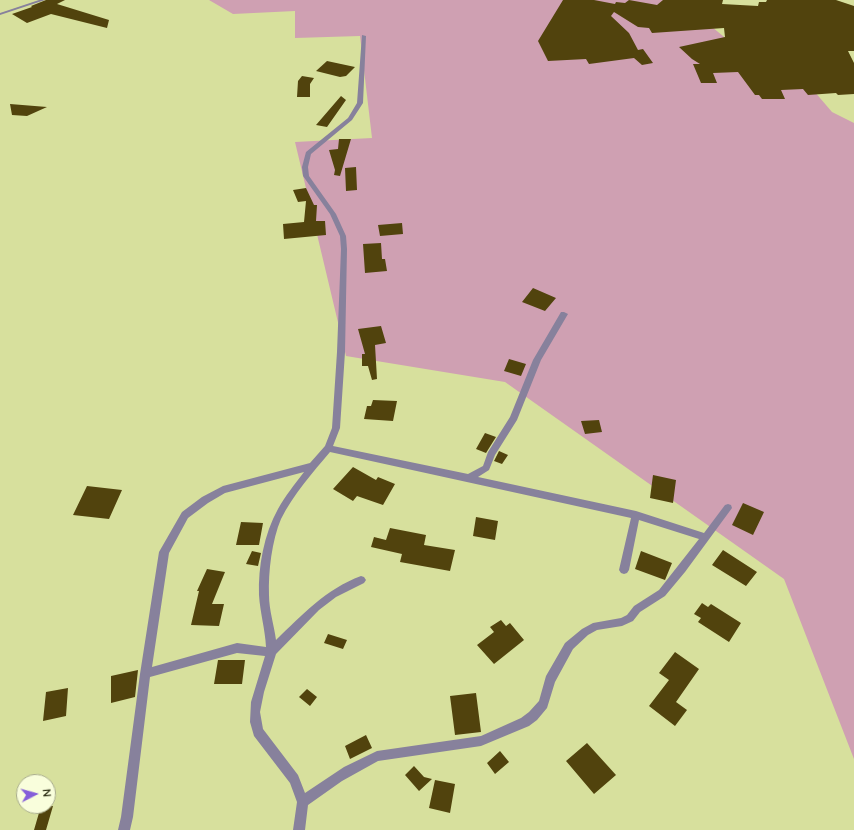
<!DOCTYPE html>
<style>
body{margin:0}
#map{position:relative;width:854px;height:830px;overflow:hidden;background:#d7e09d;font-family:Quicksand,sans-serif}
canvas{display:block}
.north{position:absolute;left:16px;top:774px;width:40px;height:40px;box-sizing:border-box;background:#f9fedc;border:1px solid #a8ac8d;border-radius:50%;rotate:84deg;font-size:11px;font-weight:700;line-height:16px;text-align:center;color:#2f3217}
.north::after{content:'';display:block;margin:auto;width:14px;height:18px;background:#855fd9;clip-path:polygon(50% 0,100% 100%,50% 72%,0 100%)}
</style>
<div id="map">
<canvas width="854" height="830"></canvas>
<div class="north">N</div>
</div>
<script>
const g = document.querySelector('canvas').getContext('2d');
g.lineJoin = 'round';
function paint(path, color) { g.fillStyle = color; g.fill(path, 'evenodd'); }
paint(new Path2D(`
 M209,0H679L756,63L802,77L832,112L854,123V759L784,579L505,382L346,356L295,142L372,138L360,36L295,38V11L233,14Z`), '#cfa0b2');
paint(new Path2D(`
 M46,0H65L57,4L109,20L107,28L51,14L27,23L12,14L32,7L31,6Z
 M563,0H594L615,4L616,2L625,3L629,0L657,5L663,0H723L722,4L758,6L759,2H766L767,0H836L854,6V51H848L854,63V94L838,95L836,93L808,95L803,89L781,90L785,99H762L759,95H755L738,72L713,73L717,83H701L693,64H700L692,59L679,47L725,37L724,28L652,33L649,28L638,27L614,12L611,16L629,33L638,50L643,49L653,63L642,65L634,58L589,64L586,59L548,61L538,41Z
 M327,61L355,67L346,76L340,77L316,71Z
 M302,76L314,78L310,84V97H297L298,81Z
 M341,96L346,100L327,127L316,125Z
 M10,104L47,107L27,116L12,115Z
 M339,139H351L340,176L334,175L335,170L329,150L338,149Z
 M356,167L357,190L346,191L345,168Z
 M306,188L314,205H317L316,221H325L326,235L284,239L283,224L304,222L306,201L298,202L293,190Z
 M402,223L403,234L380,236L378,225Z
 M381,243L382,259H385L387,271L365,273L363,244Z
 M533,288L556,298L545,311L522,302Z
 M381,326L386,343L375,345L377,379L372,380L368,366H362V354H365L358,329Z
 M509,359L526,364L521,376L504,371Z
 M373,400L397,401L393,421L364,419L367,406H371Z
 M599,420L602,432L585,434L581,421Z
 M485,433L496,437L486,453L476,449Z
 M499,451L508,455L502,464L494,461Z
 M353,467L376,480L378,477L395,484L383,505L357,496L353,501L333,489Z
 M653,475L676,480L673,503L650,498Z
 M87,486L122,490L109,519L73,515Z
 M743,503L764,512L753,535L732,525Z
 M476,517L498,521L495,540L473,536Z
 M241,522L263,523L259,545H236Z
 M390,528L426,535L424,545L455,550L450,571L400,562L402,554L371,547L374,537L386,540Z
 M723,550L757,572L746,586L712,565Z
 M252,551L261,553L258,566L246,564Z
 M641,551L672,563L665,580L635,569Z
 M207,569L225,572L212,604H224L219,626L191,625L199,591H197Z
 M702,603L708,607L711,604L741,623L729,642L698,622L701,618L694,614Z
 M501,620L506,626L510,623L524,640L494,664L477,645L494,632L490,627Z
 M328,634L347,640L343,649L324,643Z
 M675,652L699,669L676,702L687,710L675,726L649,706L669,680L659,673Z
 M218,660H245L242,684H214Z
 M138,670L135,697L111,703V676Z
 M68,688L66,716L43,721L46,692Z
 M307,689L317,697L310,706L299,697Z
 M476,693L481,732L455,735L450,696Z
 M366,735L372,748L350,759L345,746Z
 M587,743L616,775L594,794L566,761Z
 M500,751L509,762L495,774L487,763Z
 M414,766L424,777L432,779L419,791L405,775Z
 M435,780L455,784L450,813L429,808Z
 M41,806H53L46,830H34Z`), '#51430d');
paint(new Path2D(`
 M39,0H45L0,15V13Z
 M362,35L366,36L363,103L352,120L311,154L308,167L309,176L336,214L346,236L347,249L345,352L340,428L333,446L468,474L483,466L488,452L510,417L533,360L561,312H564L568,314L541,360L517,420L495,455L489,470L478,477L636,511L704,533L725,505L728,504L731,505L732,508L685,572L665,596L640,612L633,621L622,626L597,630L588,635L573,649L555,682L547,708L537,720L529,726L481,746L378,761L342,781L308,805L305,830H293L297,802L290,783L254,736L250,722L251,702L265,656L237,653L150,677L133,817L130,830H118L121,817L140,674L159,552L182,512L202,497L223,486L310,463L325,446L332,428L337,352L341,249L340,236L330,214L303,176L302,167L306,152L348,118L357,103ZM330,452L631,518L619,570L621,573L624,574L627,573L629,570L639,520L699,539L659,590L634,606L627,615L621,618L593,623L582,629L565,643L546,676L539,701L529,712L521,718L481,736L377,751L344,767L305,793L298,775L263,729L260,712L264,692L276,654L319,610L336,597L364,583L366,580L364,577L361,576C326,589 302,615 276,640C274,625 269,610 269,595C268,572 272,540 281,519C293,495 313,472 330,452ZM304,472C295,484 285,496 278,509C264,534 258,567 259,595C260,612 265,629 266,647L237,643L152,667L169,553L188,518L208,503L225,493Z`), '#87819c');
</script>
